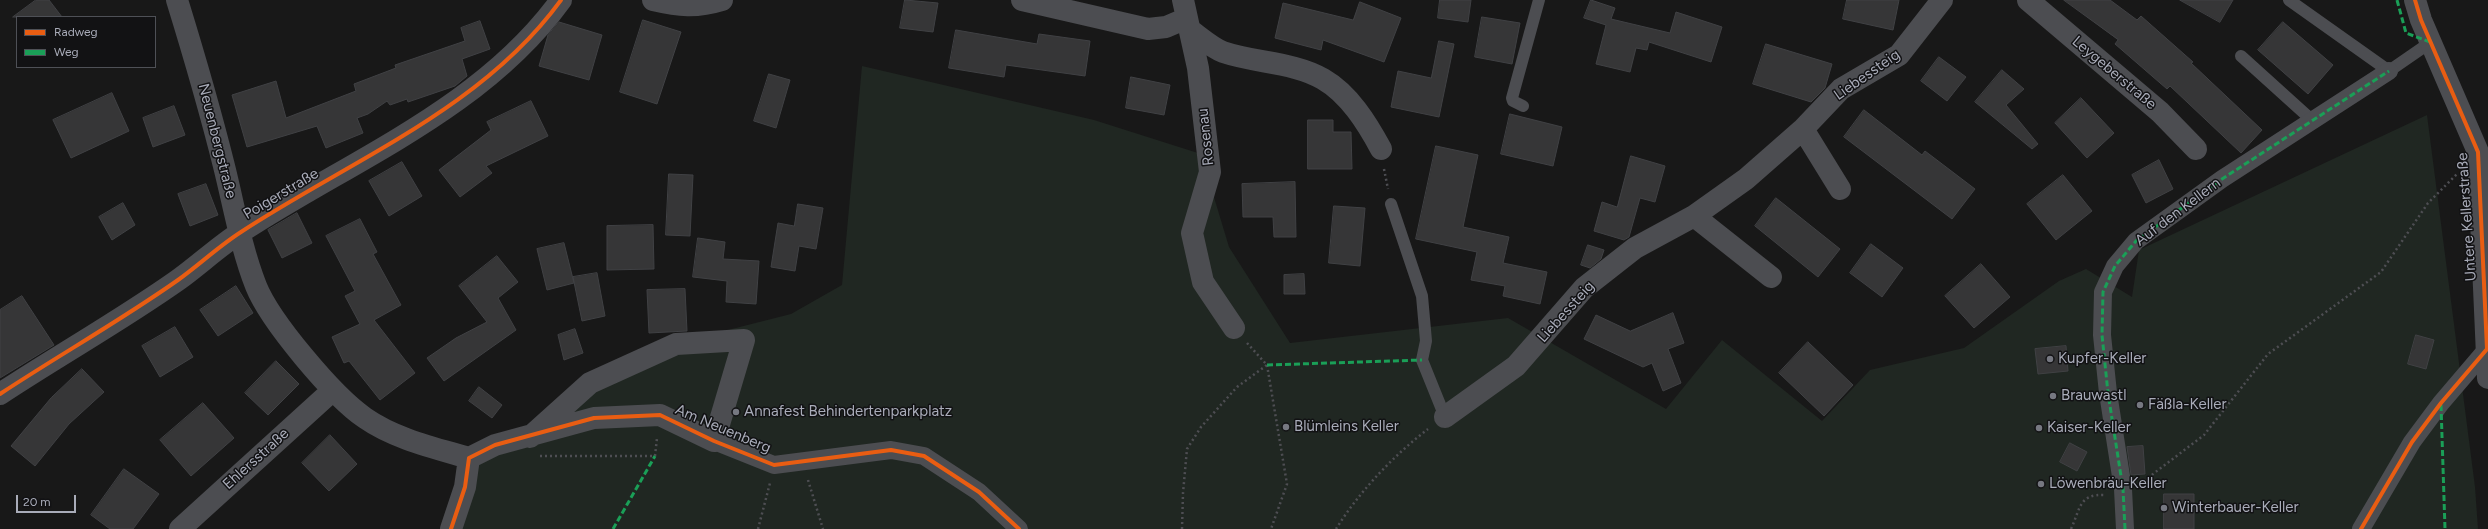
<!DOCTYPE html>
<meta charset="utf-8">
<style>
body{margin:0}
#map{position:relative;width:2488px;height:529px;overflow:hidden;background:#181818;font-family:Figtree,sans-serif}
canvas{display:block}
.legend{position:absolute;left:16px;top:16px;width:140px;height:52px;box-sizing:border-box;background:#121214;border:1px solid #4e5056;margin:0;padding:5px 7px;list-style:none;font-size:12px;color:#a9acb9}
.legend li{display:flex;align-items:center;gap:8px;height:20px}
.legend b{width:20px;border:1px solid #4e5056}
.scale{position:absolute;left:16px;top:495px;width:60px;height:18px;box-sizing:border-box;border:2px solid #a9acb9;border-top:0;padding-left:5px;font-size:12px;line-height:14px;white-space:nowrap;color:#a9acb9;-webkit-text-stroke:3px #121214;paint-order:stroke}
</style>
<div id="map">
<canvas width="2488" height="529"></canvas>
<ul class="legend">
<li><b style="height:5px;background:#e95d12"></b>Radweg</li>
<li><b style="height:5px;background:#1a9f57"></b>Weg</li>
</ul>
<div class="scale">20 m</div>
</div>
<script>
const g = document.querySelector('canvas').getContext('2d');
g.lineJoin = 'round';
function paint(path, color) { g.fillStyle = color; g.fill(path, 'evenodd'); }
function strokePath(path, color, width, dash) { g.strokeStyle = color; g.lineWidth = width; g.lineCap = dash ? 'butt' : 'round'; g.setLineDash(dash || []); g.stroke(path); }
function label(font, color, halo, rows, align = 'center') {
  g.font = font + ' Figtree,sans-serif'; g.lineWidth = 3; g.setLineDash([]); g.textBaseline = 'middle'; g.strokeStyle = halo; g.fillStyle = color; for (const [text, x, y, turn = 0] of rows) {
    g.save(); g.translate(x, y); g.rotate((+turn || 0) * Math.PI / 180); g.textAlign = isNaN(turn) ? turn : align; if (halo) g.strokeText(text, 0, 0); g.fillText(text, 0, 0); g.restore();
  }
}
paint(new Path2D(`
 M862,66L1094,120L1201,154L1229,247L1290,343L1508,318L1666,409L1722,340L1822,421L1870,370L1964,348L2059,281L2086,269L2132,297L2139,250L2427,115L2475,487L2478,529H456L478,461L657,348L791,314L842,285Z`), '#202722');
const building = new Path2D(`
 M36,0H49L62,17H13Z
 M905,0L938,3L933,32L900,28Z
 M1440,0H1471L1468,22L1438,18Z
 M1591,0L1615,8L1611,19L1670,33L1676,12L1722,27L1711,62L1649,42L1647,50L1636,48L1630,72L1596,64L1606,25L1584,18Z
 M1847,0H1899L1893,30L1843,19Z
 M2064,0H2110L2137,20L2141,16L2193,62L2191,63L2262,130L2241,153L2170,86L2167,89L2115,44L2118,40Z
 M2180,0H2233L2220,22Z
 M1360,2L1401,18L1384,62L1323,40L1321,50L1275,38L1283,3L1353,20Z
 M1482,17L1520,23L1512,64L1475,57Z
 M643,20L681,32L657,104L620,92Z
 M480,21L490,49L462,59L467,76L455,86L408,102L407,99L390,105L387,101L368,114L357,118L363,133L326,148L317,126L247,147L232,95L276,81L286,118L356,91L354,84L396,68L395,65L465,41L461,28Z
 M559,22L602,35L589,80L539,66L548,35Z
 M2283,22L2333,65L2308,94L2258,50Z
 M956,30L1037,44L1039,34L1090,41L1085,76L1006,65L1004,77L949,68Z
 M1439,41L1454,44L1439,117L1391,107L1398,71L1431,78Z
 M1766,44L1832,64L1825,88L1811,102L1753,84Z
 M1939,57L1966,77L1947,101L1921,81Z
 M2002,70L2024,89L2006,105L2038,144L2032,149L1975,102Z
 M769,74L790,80L776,128L754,121Z
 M1131,77L1170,85L1164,115L1126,108Z
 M112,93L129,131L71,158L53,120Z
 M2081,98L2114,133L2087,158L2055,123Z
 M531,101L548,136L486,166L492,173L460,197L439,170L491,130L487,122Z
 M174,106L185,135L153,147L143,118Z
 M1864,110L1922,155L1925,151L1975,189L1952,219L1844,137Z
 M1510,114L1562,127L1553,166L1501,154Z
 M1308,120H1333V132H1351L1352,169H1308Z
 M1436,146L1478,155L1463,227L1509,237L1503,263L1547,272L1540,304L1503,296L1505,286L1471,280L1477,252L1416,239Z
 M1631,156L1665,166L1655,202L1640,198L1629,237L1624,240L1594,231L1602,202L1617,207Z
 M2159,160L2173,189L2146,203L2132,175Z
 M402,162L422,196L389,216L369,181Z
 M669,174L693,175L690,236L666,235Z
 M2063,175L2092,211L2056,240L2027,204Z
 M1295,182L1296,237H1274L1273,217H1243L1242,184Z
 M206,184L218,215L190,226L178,194Z
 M1776,198L1840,249L1818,277L1755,226Z
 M123,203L135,225L112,240L99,217Z
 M798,204L823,208L816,249L799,246L795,271L771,267L778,223L794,226Z
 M1334,206L1365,208L1360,266L1329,263Z
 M297,213L312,243L282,258L268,230Z
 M360,219L377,252L373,254L401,305L374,320L415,373L380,400L349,361L344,363L332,337L360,324L345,296L355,291L326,236Z
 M653,225L654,269L607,270V226Z
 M698,238L725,242L723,259L759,261L756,304L726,302L727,281L693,277Z
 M564,243L574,283L547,290L537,249Z
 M1871,244L1903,268L1882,297L1850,273Z
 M1588,245L1604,250L1601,259L1590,268L1581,265Z
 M497,256L518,282L498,298L516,330L444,381L427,358L456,338L487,322L459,286Z
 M1981,264L2010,297L1974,328L1945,296Z
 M597,273L605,316L582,321L573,277Z
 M1304,274L1305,294H1284V275Z
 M236,286L253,313L218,336L200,310Z
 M685,289L687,331L649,333L647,290Z
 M22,296L54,345L0,378V310Z
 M1673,313L1684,343L1668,349L1681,383L1663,391L1652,363L1643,367L1584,339L1596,315L1630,331Z
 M175,327L193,357L160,377L142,346Z
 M575,329L583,353L564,360L558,335Z
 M2416,335L2434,340L2426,369L2408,364Z
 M1808,342L1853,385L1824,416L1779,373Z
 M2066,346L2068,371L2038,374L2035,349Z
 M276,361L299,384L268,415L245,393Z
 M82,369L104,392L69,424L35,466L11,446L51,398Z
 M479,387L502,405L492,418L469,401Z
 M203,403L234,438L191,476L160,440Z
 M330,435L357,464L329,491L302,463Z
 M2070,443L2087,452L2077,471L2060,462Z
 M2143,446L2145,474L2131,475L2127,447Z
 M124,469L159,494L133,529H110L91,515Z
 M2164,494H2194V529H2164Z`);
paint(building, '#363637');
strokePath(building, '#404144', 1);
strokePath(new Path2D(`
 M1384,169L1388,189
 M1267,365L1287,484L1271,529
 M540,456H655L657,438
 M808,480L823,529
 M2140,484L2204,435L2268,354L2381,272L2428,203L2458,173
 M758,529L770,483
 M1182,529L1183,493L1187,449L1201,427L1237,387L1267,365L1247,343
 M1336,529C1359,492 1393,456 1428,429
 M2071,529C2081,507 2079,494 2105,495`), '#4e4e53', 2.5, [2, 3]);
strokePath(new Path2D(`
 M2289,0L2389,71L2431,42
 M2241,56L2314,122
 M1523,106L1513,101L1512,98L1539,0
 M1391,204L1422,296L1426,341L1422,360L1445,417`), '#4c4d51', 12);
strokePath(new Path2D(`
 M714,441L774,465L891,450L924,456L979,492L1019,529
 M2125,529L2123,489L2108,393L2102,335L2103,292L2115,266L2136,241L2222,179L2389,71
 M2361,529L2412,442L2441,403L2487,349`), '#4c4d51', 18);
strokePath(new Path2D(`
 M177,0C194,55 210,110 224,166C234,206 241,248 256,286C270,321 333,396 365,418C395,439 435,448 469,458
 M653,0C679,6 696,8 722,0
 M1022,0L1148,29L1166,27L1187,18
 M1183,0L1198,68L1210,172L1192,233L1203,282L1234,328
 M2028,0L2160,112L2196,149
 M1190,30C1200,37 1212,48 1223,52C1255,63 1294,62 1323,79C1349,94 1367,123 1381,149
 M1803,129L1840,189
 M1694,216L1771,277
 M0,394C59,355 120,321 178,280C199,265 219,246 241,232C351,160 482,109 561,0
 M1445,417L1516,366L1584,288L1635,248L1694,216L1746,179L1803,129L1841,89L1899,55L1942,0
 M469,458L495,445L594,418L660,415L714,441L744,340L676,344L590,383L530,437
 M180,529L333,390
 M451,529L465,487L469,458`), '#4c4d51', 22);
strokePath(new Path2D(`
 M2415,0L2421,20L2478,152L2488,378`), '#4c4d51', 22);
strokePath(new Path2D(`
 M2397,0L2406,33L2430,42
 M1267,365L1422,360
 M2441,405L2445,529
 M613,529L655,456
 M2125,529L2123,489L2108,393L2102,335L2103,292L2115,266L2136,241L2222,179L2389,71`), '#1a9f57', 3, [6, 3]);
strokePath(new Path2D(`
 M0,394C59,355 120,321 178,280C199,265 219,246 241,232C351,160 482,109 561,0
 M451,529L465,487L469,458L495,445L594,418L660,415L714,441L774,465L891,450L924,456L979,492L1019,529
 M2361,529L2412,442L2441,403L2487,349L2478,152L2421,20L2415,0`), '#e95d12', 4);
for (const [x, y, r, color] of [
 [2050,359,4,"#767881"],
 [2053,396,4,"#767881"],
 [2140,405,4,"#767881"],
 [736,412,4,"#767881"],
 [1286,427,4,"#767881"],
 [2039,428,4,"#767881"],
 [2041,484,4,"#767881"],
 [2164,508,4,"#767881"]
]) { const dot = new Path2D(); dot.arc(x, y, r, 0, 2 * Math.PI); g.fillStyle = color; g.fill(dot); strokePath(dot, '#121214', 1.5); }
label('15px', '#a9acb9', '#121214', [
 ["Leygeberstraße",2114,73,40],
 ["Liebessteig",1867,75,-35],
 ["Rosenau",1206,137,-96],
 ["Neuenbergstraße",217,141,76],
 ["Poigerstraße",281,194,-31],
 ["Auf den Kellern",2178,212,-37],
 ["Untere Kellerstraße",2467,217,-94],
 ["Liebessteig",1566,312,-48],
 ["Am Neuenberg",723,429,23],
 ["Ehlersstraße",256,459,-42]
]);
label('15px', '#a9acb9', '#121214', [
 ["Kupfer-Keller",2058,359],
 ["Brauwastl",2061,396],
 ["Fäßla-Keller",2148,405],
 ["Annafest Behindertenparkplatz",744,412],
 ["Blümleins Keller",1294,427],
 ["Kaiser-Keller",2047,428],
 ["Löwenbräu-Keller",2049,484],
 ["Winterbauer-Keller",2172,508]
], 'left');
</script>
